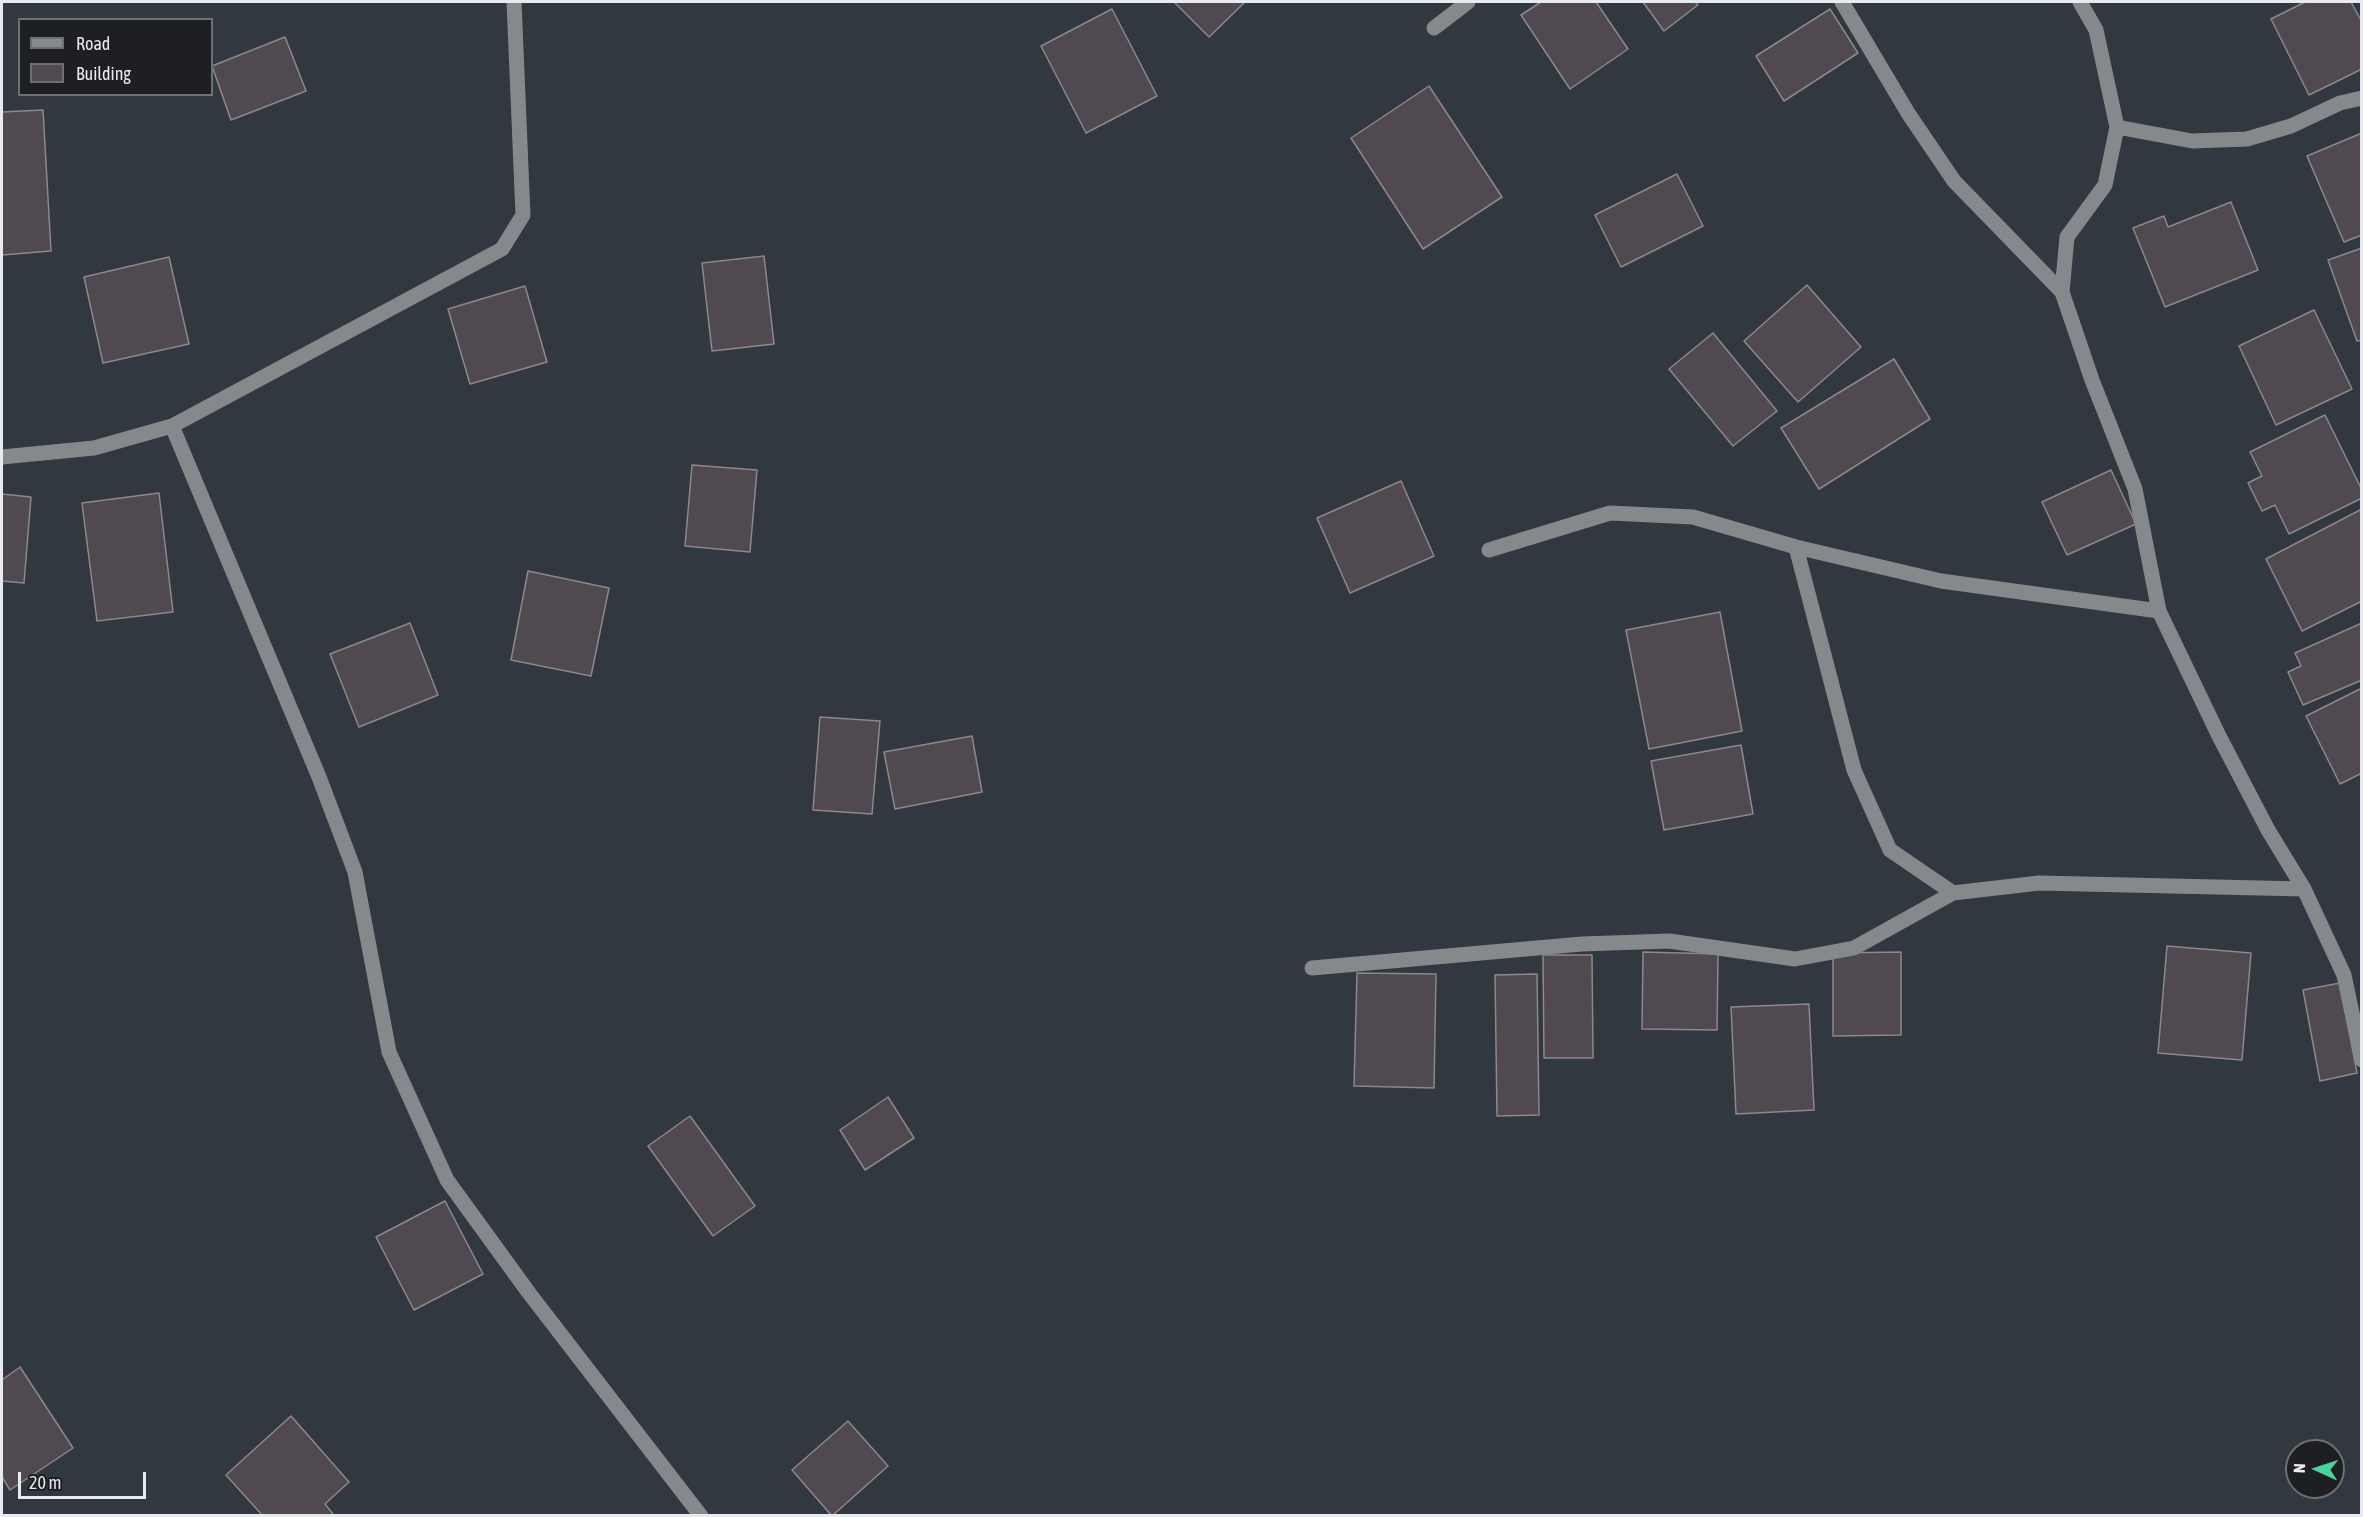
<!DOCTYPE html>
<style>
body{margin:0}
#map{position:relative;width:2363px;height:1517px;overflow:hidden;background:#32383f;font-family:"Asap Condensed",sans-serif}
canvas{display:block}
.frame{position:absolute;inset:0;border:3px solid #e7ebef;pointer-events:none}
.legend{position:absolute;left:18px;top:18px;width:195px;height:78px;box-sizing:border-box;background:#1d1f22;border:2px solid #6e7174;margin:0;padding:8px 10px;list-style:none;font-size:18px;color:#e7ebef}
.legend li{display:flex;align-items:center;gap:12px;height:30px}
.legend b{width:30px;border:2px solid #6e7174}
.north{position:absolute;left:2285px;top:1439px;width:60px;height:60px;box-sizing:border-box;background:#1d1f22;border:2px solid #6e7174;border-radius:50%;rotate:273deg;font-size:16px;font-weight:700;line-height:24px;text-align:center;color:#e7ebef}
.north::after{content:'';display:block;margin:auto;width:21px;height:27px;background:#49d49c;clip-path:polygon(50% 0,100% 100%,50% 72%,0 100%)}
.scale{position:absolute;left:18px;top:1472px;width:128px;height:27px;box-sizing:border-box;border:3px solid #e7ebef;border-top:0;padding-left:8px;font-size:18px;line-height:21px;white-space:nowrap;color:#e7ebef;-webkit-text-stroke:4px #1d1f22;paint-order:stroke}
</style>
<div id="map">
<canvas width="2363" height="1517"></canvas>
<div class="frame"></div>
<ul class="legend">
<li><b style="height:8px;background:#86898c"></b>Road</li>
<li><b style="height:16px;background:#50494f"></b>Building</li>
</ul>
<div class="north">N</div>
<div class="scale">20 m</div>
</div>
<script>
const g = document.querySelector('canvas').getContext('2d');
g.lineJoin = 'round';
function paint(path, color) { g.fillStyle = color; g.fill(path, 'evenodd'); }
function strokePath(path, color, width, dash) { g.strokeStyle = color; g.lineWidth = width; g.lineCap = dash ? 'butt' : 'round'; g.setLineDash(dash || []); g.stroke(path); }
const building = new Path2D(`
 M1174,2H1245L1209,37Z
 M1541,2H1596L1628,49L1570,89L1521,15Z
 M1643,2H1695L1698,5L1664,31Z
 M2305,2H2351L2362,22V69L2309,95L2271,19Z
 M1112,9L1157,96L1086,133L1041,46Z
 M1830,9L1858,53L1784,101L1756,56Z
 M285,37L306,91L231,120L212,66Z
 M1429,86L1502,197L1423,249L1351,138Z
 M43,110L51,251L2,255V112Z
 M2362,133V235L2344,242L2307,156Z
 M1677,174L1703,226L1621,267L1595,215Z
 M2231,202L2258,270L2165,307L2133,228L2164,216L2168,227Z
 M2362,248V340L2357,341L2328,260Z
 M764,256L774,344L712,351L702,263Z
 M169,257L189,344L103,363L84,277Z
 M1807,285L1861,347L1798,402L1744,341Z
 M525,286L547,362L470,384L448,309Z
 M2314,310L2352,389L2276,425L2239,346Z
 M1713,333L1777,411L1733,446L1669,369Z
 M1894,359L1930,419L1819,489L1781,428Z
 M2325,415L2362,490V498L2289,534L2275,505L2262,511L2248,483L2262,476L2250,452Z
 M692,465L757,470L750,552L685,546Z
 M2111,470L2136,524L2067,555L2042,502Z
 M1401,481L1434,556L1350,593L1317,518Z
 M159,493L173,612L97,621L82,503Z
 M2,494L31,497L24,583L2,581Z
 M2362,509V601L2302,631L2266,559Z
 M528,571L609,588L591,676L511,660Z
 M1720,612L1742,731L1649,749L1626,630Z
 M410,623L438,695L359,727L330,654Z
 M2362,623V680L2303,705L2288,672L2301,666L2295,653Z
 M2362,688V773L2340,784L2306,716Z
 M820,717L880,721L872,814L813,810Z
 M972,736L982,792L895,809L884,752Z
 M1741,745L1753,814L1664,830L1651,761Z
 M2167,946L2251,953L2242,1060L2158,1053Z
 M1643,952L1718,954L1717,1030L1642,1029Z
 M1901,952V1035L1833,1036V953Z
 M1543,955H1592L1593,1058H1544Z
 M1357,973L1436,974L1434,1088L1354,1086Z
 M1537,974L1539,1115L1497,1116L1495,975Z
 M2340,983L2357,1073L2320,1081L2303,990Z
 M1809,1004L1814,1110L1736,1114L1731,1007Z
 M888,1097L914,1138L865,1170L840,1130Z
 M690,1116L755,1206L713,1236L648,1146Z
 M445,1201L483,1274L414,1310L376,1237Z
 M20,1367L73,1448L10,1490L2,1477V1380Z
 M291,1416L349,1482L325,1504L333,1514L332,1516H263L226,1475Z
 M848,1421L888,1466L832,1516L792,1470Z`);
paint(building, '#50494f');
strokePath(building, '#8e878e', 1.5);
strokePath(new Path2D(`
 M1842,2L1908,113L1954,181L2062,292
 M2080,2L2096,30L2117,127L2105,185L2067,237L2062,292L2092,380L2135,489L2159,611L2219,736L2268,830L2304,889
 M1434,28L1468,2
 M2117,127L2192,141L2247,139L2291,126L2340,103L2362,98
 M172,426L319,777L355,872L389,1052L447,1180L529,1293L701,1516
 M2,457L94,448L172,426L502,249L523,215L514,2
 M1796,547L1854,770L1890,850L1953,893
 M1489,550L1610,513L1693,517L1796,547L1941,581L2159,611
 M1312,968L1582,944L1669,941L1795,959L1854,948L1953,893L2039,883L2304,889L2344,975L2362,1060`), '#86898c', 15);
</script>
